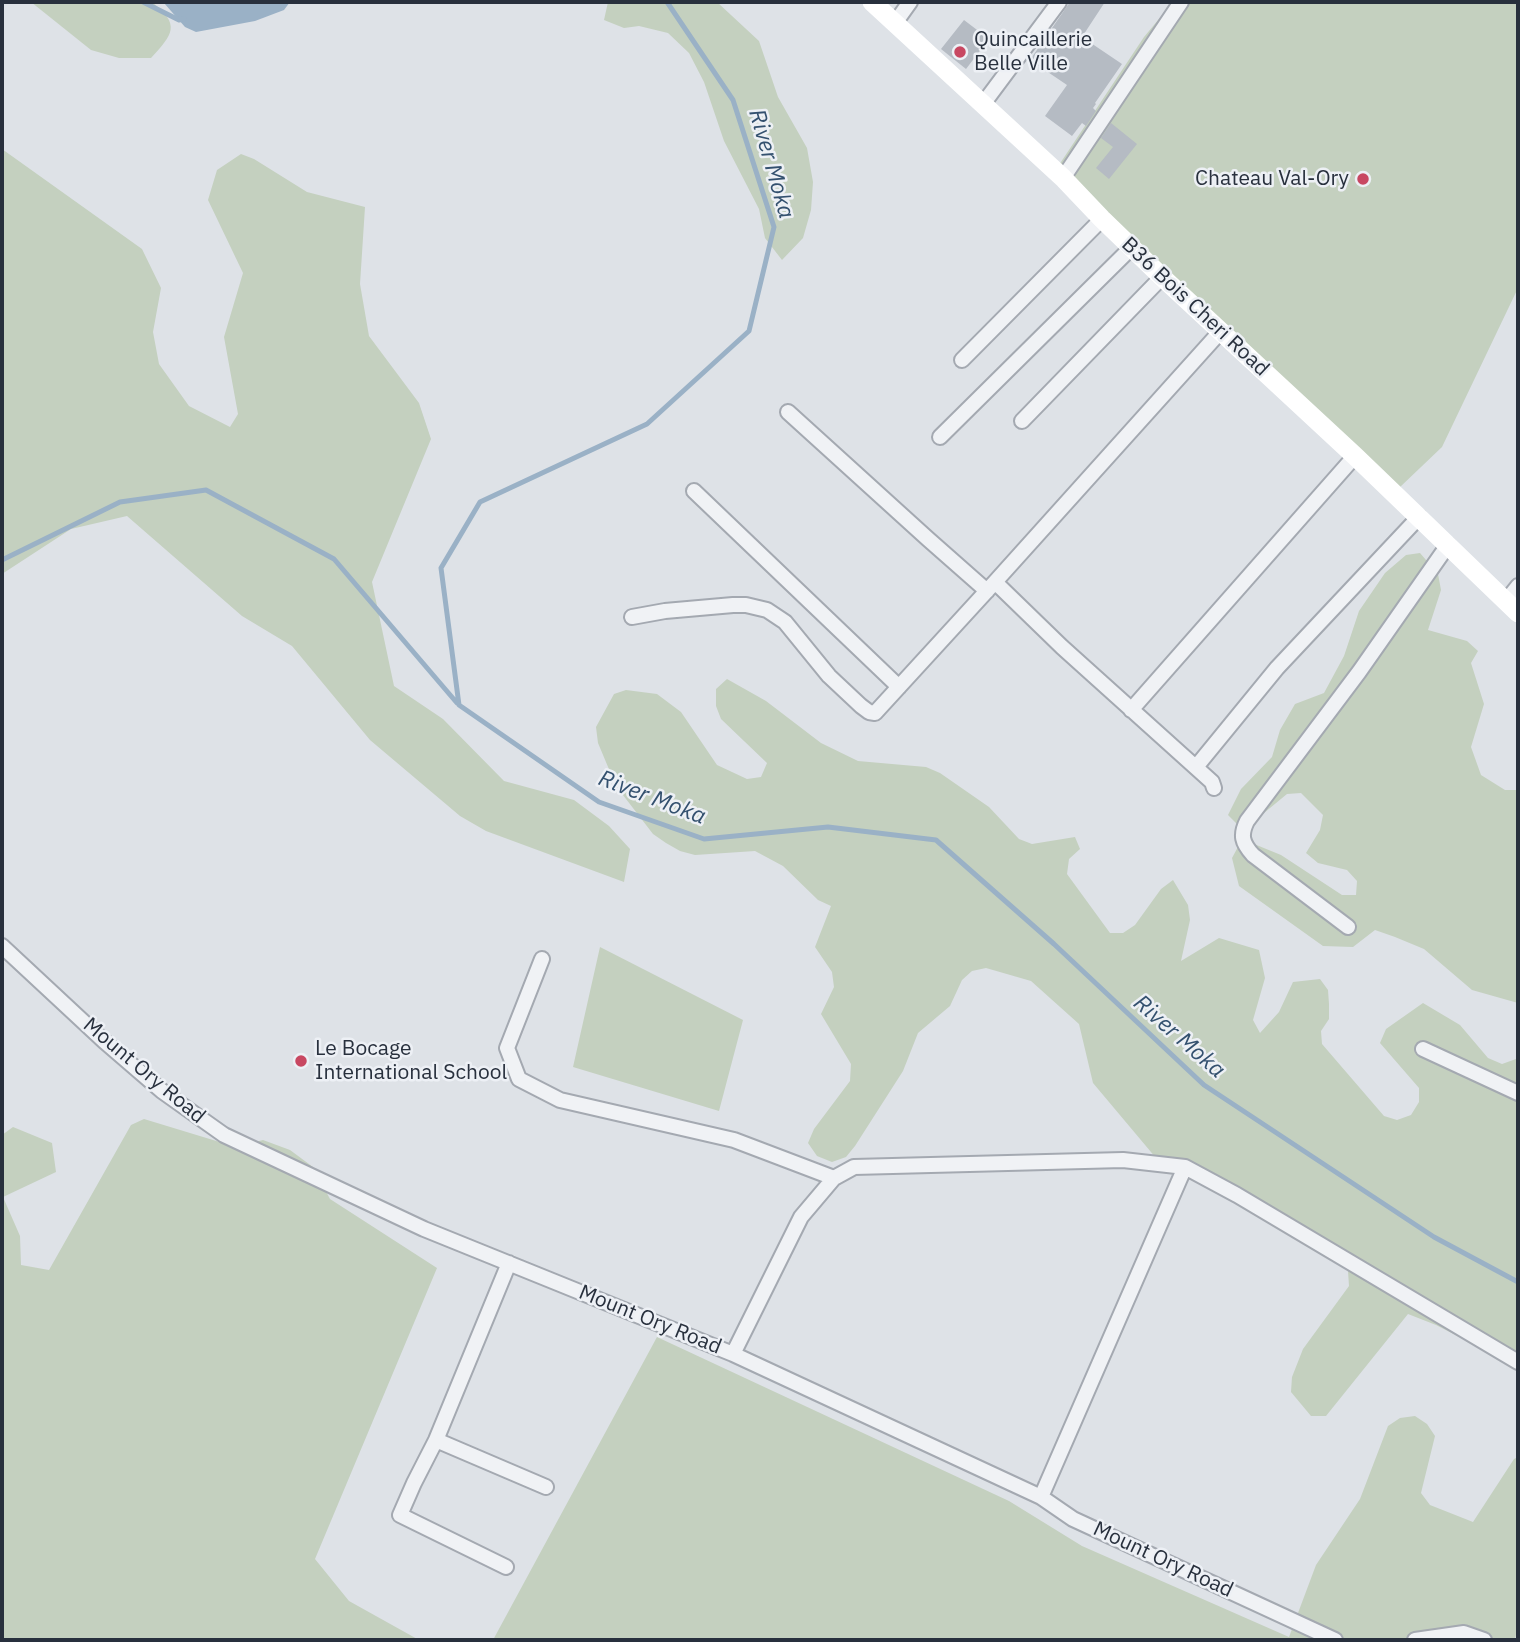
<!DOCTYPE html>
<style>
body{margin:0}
#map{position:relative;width:1520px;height:1642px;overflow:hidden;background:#dee2e7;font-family:"IBM Plex Sans",sans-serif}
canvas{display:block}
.frame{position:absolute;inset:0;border:4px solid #28303d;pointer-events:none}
</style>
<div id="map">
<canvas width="1520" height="1642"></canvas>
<div class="frame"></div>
</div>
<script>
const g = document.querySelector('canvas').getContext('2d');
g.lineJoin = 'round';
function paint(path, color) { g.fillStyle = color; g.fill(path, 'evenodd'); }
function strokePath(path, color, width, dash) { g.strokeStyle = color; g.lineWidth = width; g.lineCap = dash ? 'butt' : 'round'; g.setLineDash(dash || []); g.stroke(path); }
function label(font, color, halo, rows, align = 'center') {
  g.font = font + ' "IBM Plex Sans",sans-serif'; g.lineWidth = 5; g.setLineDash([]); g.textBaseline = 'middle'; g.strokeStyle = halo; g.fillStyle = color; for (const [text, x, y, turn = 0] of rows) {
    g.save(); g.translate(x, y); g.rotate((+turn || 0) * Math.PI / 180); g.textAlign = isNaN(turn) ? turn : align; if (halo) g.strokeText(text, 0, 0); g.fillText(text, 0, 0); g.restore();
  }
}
paint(new Path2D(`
 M31,2H152C181,25 173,34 151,58H119L91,50Z
 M608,2H717L759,41L778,97L807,148L813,182L811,210L803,238L782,260L765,238L759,209L724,141L704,82L689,53L668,33L639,26L624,28L604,20Z
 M1173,2H1518V288L1442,447L1399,488L1055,171L1144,37Z
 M2,149L142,249L161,288L153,332L159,364L189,406L230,427L238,414L224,337L243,273L208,200L217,170L241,154L254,159L307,192L365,207L360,284L369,336L419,403L431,439L372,582L394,686L443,719L504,781L574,800L609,826L630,849L624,882L486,831L460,816L370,740L292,646L242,616L127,516L71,529L2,574Z
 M1420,553L1438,574L1441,590L1428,630L1467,641L1478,651L1471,663L1484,704L1471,747L1481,775L1505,790H1518V1003L1472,990L1424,949L1395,937L1375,930L1353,947L1323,946L1239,886L1232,858L1239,845L1254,844L1281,855L1342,895H1356L1357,881L1347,870L1318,863L1306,853L1320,830L1323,815L1301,793L1287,794L1253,822L1239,826L1228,815L1241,789L1272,757L1280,730L1295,704L1324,693L1344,656L1359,611L1385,573L1406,555Z
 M727,679L766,701L821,743L858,761L926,767L940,773L989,807L1019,839L1032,844L1075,837L1080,849L1069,859L1067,874L1110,933H1123L1135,925L1161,889L1173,880L1188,905L1190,920L1181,961L1219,938L1259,950L1265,978L1253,1020L1260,1033L1279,1012L1293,982L1320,979L1328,990L1329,1004V1019L1321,1031L1322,1044L1384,1116L1397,1120L1411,1115L1419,1102V1088L1380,1043L1386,1029L1423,1003L1460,1025L1488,1058L1502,1064L1516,1059L1518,1048V1367L1436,1325L1408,1314L1326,1416H1311L1291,1392L1292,1377L1303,1349L1349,1286L1348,1271L1286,1225L1156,1158L1093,1083L1079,1024L1031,981L986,968L972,971L962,980L950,1006L918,1033L903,1071L855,1146L846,1157L832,1162L817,1156L808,1143L814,1129L850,1081L851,1064L821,1014L834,987L832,972L815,947L831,906L818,900L783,866L755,851L695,855L680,851L666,843L653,834L616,786L598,743L596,727L614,694L626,690L657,694L681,712L717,765L747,779L761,777L767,763L721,719L716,706V689Z
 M600,947L743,1020L719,1111L573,1067Z
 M144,1119L236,1147L263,1140L290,1150L313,1167L330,1199L437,1268L315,1559L349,1601L419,1640H2V1135L13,1127L52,1143L56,1172L3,1197L20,1236L21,1265L49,1270L131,1125Z
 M657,1337L1009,1501L1082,1546L1289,1637L1316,1565L1360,1499L1388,1426L1400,1418L1415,1416L1427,1424L1435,1436L1421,1493L1430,1505L1473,1522L1514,1459L1518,1457V1623L1515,1640H493Z`), '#c4d0bf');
paint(new Path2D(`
 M170,2H290L284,10L255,21L196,32L185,27L164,3Z`), '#9ab1c6');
strokePath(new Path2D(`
 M143,2L179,20L184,19
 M667,2L733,100L774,227L749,331L647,424L480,502L441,568L459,705L599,802L704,839L828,827L936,840L1054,944L1204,1085L1434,1237L1518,1282
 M2,560L120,502L206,490L334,559L457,703`), '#9ab1c6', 5);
paint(new Path2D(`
 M1070,2H1105L1082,37L1122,64L1095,103L1096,104L1093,108L1096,111L1086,126L1082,123L1072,136L1045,116L1067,85L1030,60Z
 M964,20L989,39L966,69L941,49Z
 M1111,123L1137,144L1109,179L1096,168L1113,147L1101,138Z`), '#b5bbc3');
const street = new Path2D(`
 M895,23L910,2
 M983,104L1059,2
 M1063,178L1181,2
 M962,360L1102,219
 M788,412L928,539L987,591
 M1022,421L1162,277
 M940,437L1132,247
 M694,491L899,687
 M995,582L1062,647L1212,782L1214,788
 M1506,601L1518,586
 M632,617L665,611L733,605H746L767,610L785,622L829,676L861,706L869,712L875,713L995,582L1220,332
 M1131,710L1355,456
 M1196,767L1277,668L1419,517
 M1348,927L1253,855C1242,843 1240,835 1247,821L1359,672L1448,545
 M2,946L104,1041L162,1091L224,1135L424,1229L733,1354L1041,1497L1073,1519L1335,1640
 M542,959L507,1048L519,1079L560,1100L734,1140L834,1178
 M1423,1049L1518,1093
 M733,1354L801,1217L834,1178L854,1167L1123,1160L1185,1167L1237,1195L1518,1362
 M436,1440L546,1487
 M1041,1497L1185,1167
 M506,1567L400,1515L414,1483L436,1440L509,1263
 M1415,1640L1464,1633L1484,1640`);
strokePath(street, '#a4a9b1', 18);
strokePath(street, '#f0f2f5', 14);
strokePath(new Path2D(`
 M872,2L1063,178L1102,219L1162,277L1355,456L1518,613`), '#fff', 19);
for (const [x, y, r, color] of [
 [960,52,7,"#c84761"],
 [1363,179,7,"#c84761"],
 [301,1061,7,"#c84761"]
]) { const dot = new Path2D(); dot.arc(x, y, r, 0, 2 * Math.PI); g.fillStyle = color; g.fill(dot); strokePath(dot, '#edf0f5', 2.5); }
label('21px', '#28303d', '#edf0f5', [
 ["Quincaillerie",974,40],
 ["Belle Ville",974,64],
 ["Chateau Val-Ory",1349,179,"right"],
 ["Le Bocage",315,1049],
 ["International School",315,1073]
], 'left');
label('21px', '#28303d', '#edf0f5', [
 ["B36 Bois Cheri Road",1195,307,43],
 ["Mount Ory Road",144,1071,40],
 ["Mount Ory Road",650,1320,22],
 ["Mount Ory Road",1163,1560,25]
]);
label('italic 23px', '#34516f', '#edf0f5', [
 ["River Moka",771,164,74],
 ["River Moka",652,798,21],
 ["River Moka",1179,1037,41]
]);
</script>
